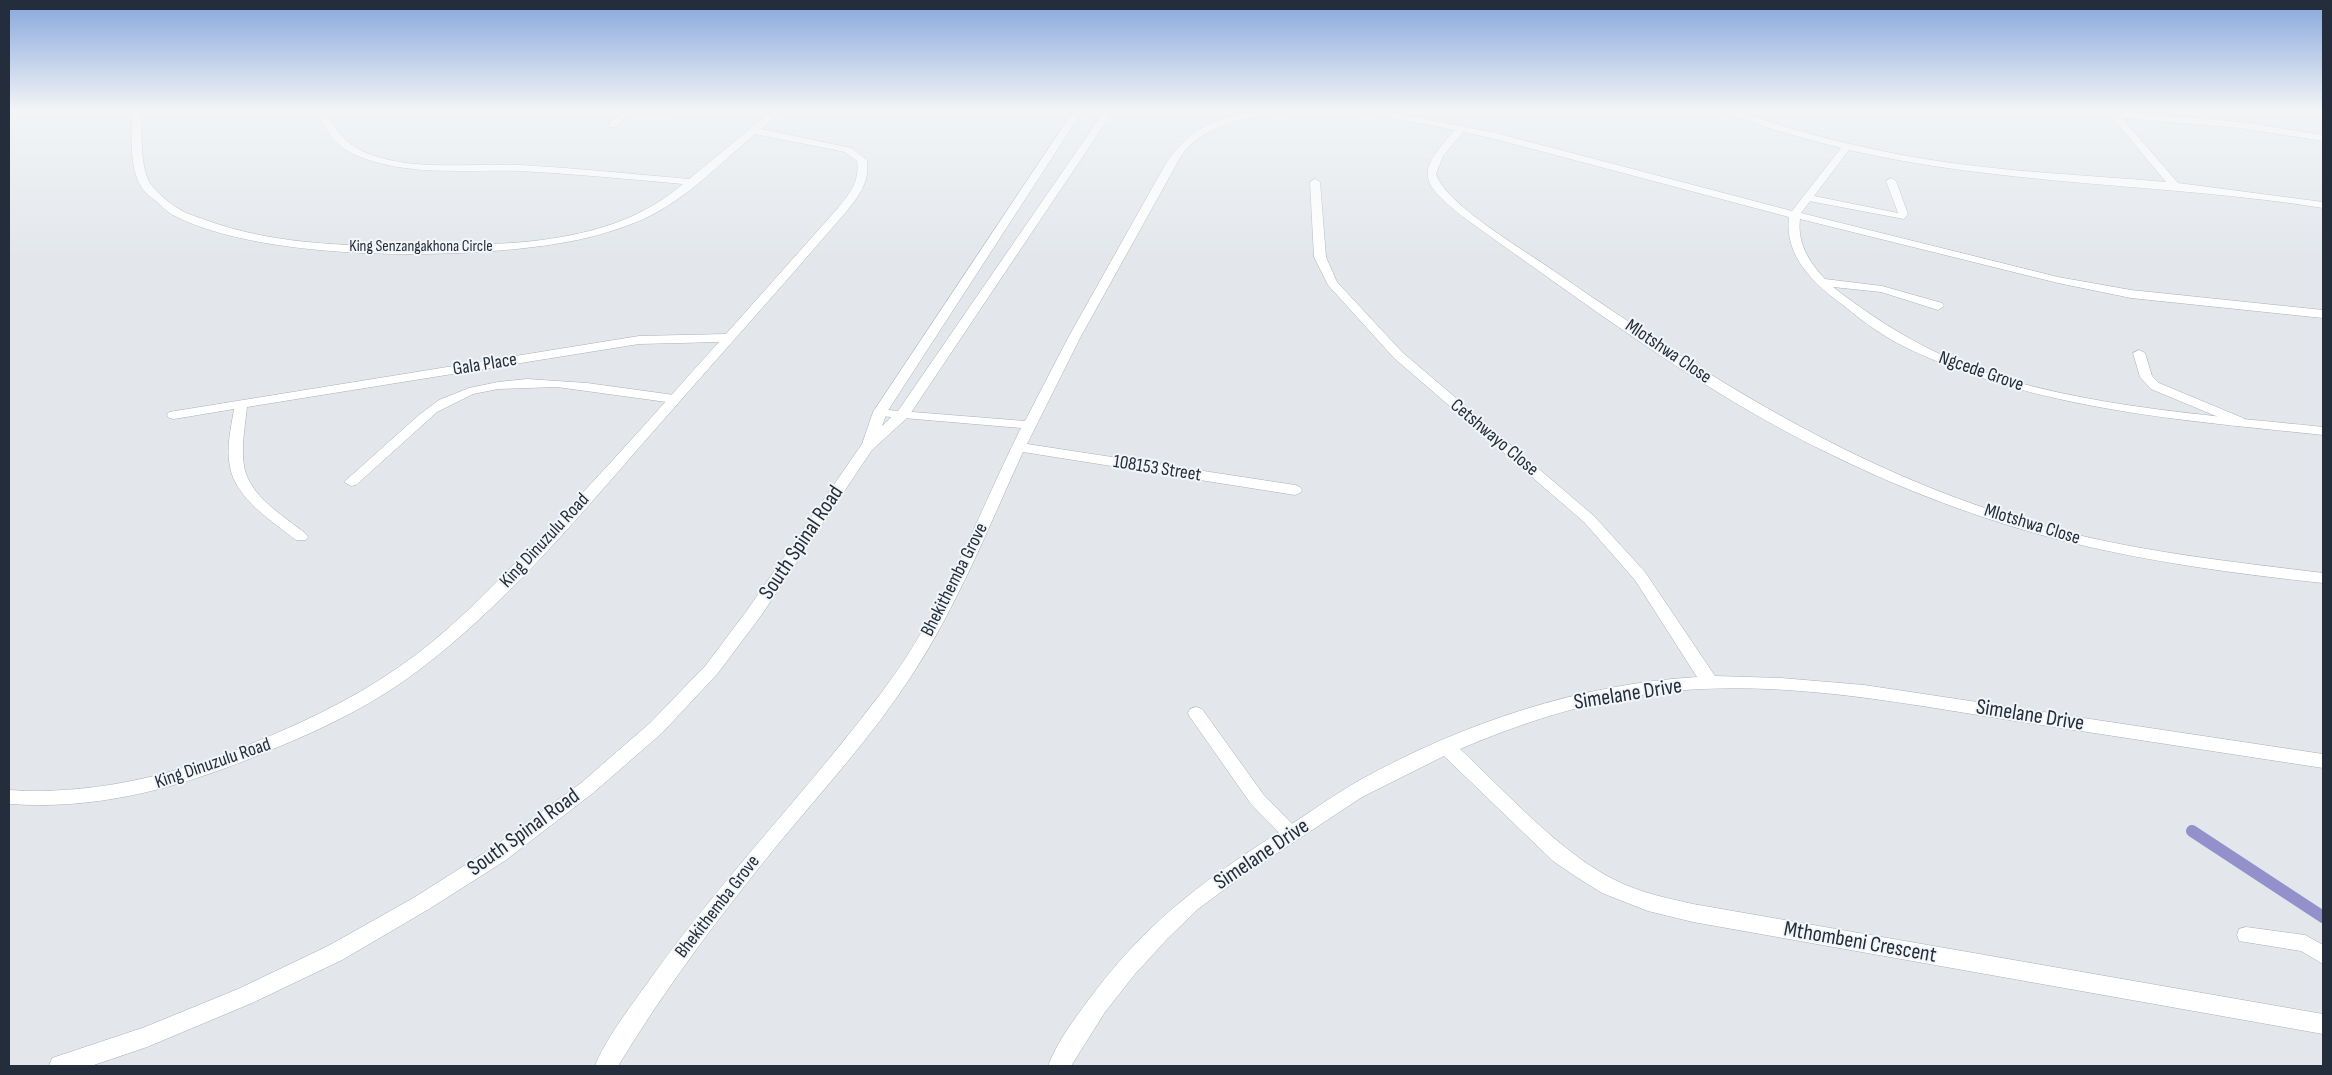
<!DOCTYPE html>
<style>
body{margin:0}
#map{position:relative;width:2332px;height:1075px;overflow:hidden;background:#e3e7eb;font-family:"Sofia Sans Condensed",sans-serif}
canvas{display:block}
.frame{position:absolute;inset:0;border:10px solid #242d3b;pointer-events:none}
</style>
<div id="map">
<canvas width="2332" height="1075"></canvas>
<div class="frame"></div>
</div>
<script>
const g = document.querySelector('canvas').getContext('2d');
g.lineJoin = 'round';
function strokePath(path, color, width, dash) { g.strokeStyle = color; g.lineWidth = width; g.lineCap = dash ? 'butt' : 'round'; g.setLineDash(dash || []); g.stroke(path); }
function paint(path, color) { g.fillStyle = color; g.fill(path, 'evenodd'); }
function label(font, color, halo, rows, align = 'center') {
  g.font = font + ' "Sofia Sans Condensed",sans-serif'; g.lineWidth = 4; g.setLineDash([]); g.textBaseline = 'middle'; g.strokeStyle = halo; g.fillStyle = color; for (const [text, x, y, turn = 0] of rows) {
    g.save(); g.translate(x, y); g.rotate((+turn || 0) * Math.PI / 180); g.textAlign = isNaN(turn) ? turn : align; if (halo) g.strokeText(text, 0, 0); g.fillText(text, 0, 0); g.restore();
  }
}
strokePath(new Path2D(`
 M2192,831L2323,917`), '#9390cb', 12);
const lane = new Path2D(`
 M627,110H636L615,127H609V123Z
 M638,110H672C665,115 645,115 638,110Z
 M1891,178L1896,181L1908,214L1904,219L1809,201L1804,198L1809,195L1898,213L1886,181Z
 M2139,350L2145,353L2152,376L2159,383L2243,418L2245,421L2243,424H2235L2151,389L2140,377L2133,353Z
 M527,379L587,383L674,395L680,399L674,403L557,387L498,389L473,394L437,412L356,485L351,486L344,482L419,415L439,400L469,388L498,382Z
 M1196,707L1202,709L1263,794L1297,829L1300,834L1297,839L1291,841L1285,839L1251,804L1190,717L1188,713L1190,709Z
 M2246,927L2305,935L2323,945V964L2301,951L2239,941L2237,935L2239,929Z`);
const street = new Path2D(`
 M9,110H15L9,113Z
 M131,110H141C142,129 139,173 153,187C160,195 170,204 179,209C186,214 195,216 203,219C277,247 364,247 442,245C495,245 549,243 600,228C631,219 658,205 683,184C628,179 574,174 520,171C466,169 409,177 358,156C338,149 323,128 316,110H324C334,126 344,143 362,151C406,172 471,163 519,165C576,168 633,174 689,179L773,110H782L761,129L851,148L867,160C870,182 859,196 846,212C777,292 707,370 637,450C570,527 501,608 419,670C377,702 327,727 278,747C192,784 104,811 9,804V790C88,795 162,778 236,750C291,728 347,703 396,669C444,637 486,593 526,552C593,484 655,413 719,342L639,344L247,407C245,426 241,447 244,466C249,496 284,516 306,534L308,537L306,540H296C272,521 236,499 230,467C226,448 231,428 234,409L174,419L169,418L167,415L169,412L639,336L726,334L838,208C850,193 860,181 857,161L845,152L755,134C717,166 681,205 634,223C611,232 586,239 561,243C462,260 263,262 173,215C167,212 161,205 156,201C151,197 145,193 142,188C128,167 133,134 131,110Z
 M1261,110H1290L1285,113C1247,117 1205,123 1181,156L1080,338L1027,444L1295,485L1300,487L1302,490L1300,493L1295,495L1023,452C988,528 957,607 910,678C872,736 824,789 779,843C721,914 666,987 618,1066H595C606,1037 635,1001 653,975C725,875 811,787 884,689C944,610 977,516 1021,428L880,416L873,412L875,409L1025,421L1068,338L1165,165C1191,126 1216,118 1261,110Z
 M1362,110H1379L1496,133L1792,211L1841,148L1778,131L1723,112L1722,110H1734C1796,132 1859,148 1925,159C2004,172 2086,175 2166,182L2111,116L2108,110L2240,122L2323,135V141L2240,128L2122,118L2178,183L2323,202V208C2166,183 2004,186 1849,150L1801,213L2058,277L2131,290L2323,310V318L2131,298L2058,283L1800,219C1797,243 1809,262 1825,279L1882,286L1942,303L1944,306L1938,310L1881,292L1833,287C1868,314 1903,337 1942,355C2052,406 2203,414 2323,427V435C2201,422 2077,413 1962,371C1933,360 1902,348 1876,330C1865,323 1854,314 1843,305C1814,284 1784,256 1789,217L1495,139L1463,132L1443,156L1436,174C1446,205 1526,251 1554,271C1715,382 1870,482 2062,531C2147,553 2236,562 2323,573V583C2237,574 2149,562 2064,541C1982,520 1903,490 1828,453C1698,390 1581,300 1463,217C1420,181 1415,174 1455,130L1367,113Z
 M1315,179L1320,182L1326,257L1337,282L1402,352L1594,516L1645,572L1715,676L1781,678L1864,685L2323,754V768C2218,752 2114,736 2009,720C1889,701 1764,676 1641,695C1579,704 1519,724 1460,749C1505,791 1562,855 1617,881C1641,893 1667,898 1693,904L2323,1014V1034L1693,922L1648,911L1602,893L1575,876L1553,861L1444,756L1362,797L1241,877L1198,909L1168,938L1135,974L1105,1012L1071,1066H1048C1058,1039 1079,1013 1096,990C1153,916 1210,876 1287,827C1312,811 1335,794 1360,780C1463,723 1580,684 1697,677L1635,580L1584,522L1394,358L1328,285L1314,257L1310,182Z`);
const secondary = new Path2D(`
 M1074,110H1083L887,412L882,426L898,411L1105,110H1114L908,417L872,450L760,617L718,673L662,733L593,793L506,860L429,909L342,960L252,1003L147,1047L91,1066H49L52,1058L145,1027L238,989L328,946L415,897L492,848L581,783L650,723L706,665L748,609L862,444L873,412Z`);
strokePath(lane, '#aaafb6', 1);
strokePath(street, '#aaafb6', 1);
strokePath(secondary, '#a5aeb9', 1);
paint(lane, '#fff');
paint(street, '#fff');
paint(secondary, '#fff');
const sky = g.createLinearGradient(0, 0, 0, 260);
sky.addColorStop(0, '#86a6dc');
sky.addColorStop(0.42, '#f2f4f6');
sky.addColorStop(1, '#f2f4f600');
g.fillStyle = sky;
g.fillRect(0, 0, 2332, 260);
label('16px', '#242d3b', '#f3f6f8', [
 ["King Senzangakhona Circle",421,247]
]);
label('19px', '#242d3b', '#f3f6f8', [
 ["Mlotshwa Close",1668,352,34],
 ["Gala Place",485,365,-9],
 ["Ngcede Grove",1981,372,19],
 ["Cetshwayo Close",1494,438,40],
 ["108153 Street",1157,469,9],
 ["Mlotshwa Close",2032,525,17],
 ["King Dinuzulu Road",545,541,-47],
 ["Bhekithemba Grove",955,580,-63],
 ["King Dinuzulu Road",213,764,-19],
 ["Bhekithemba Grove",718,907,-52]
]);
label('22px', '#242d3b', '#f3f6f8', [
 ["South Spinal Road",802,543,-56],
 ["Simelane Drive",1628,695,-9],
 ["Simelane Drive",2030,716,9],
 ["South Spinal Road",524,833,-36],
 ["Simelane Drive",1262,855,-34],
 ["Mthombeni Crescent",1860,943,10]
]);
</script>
